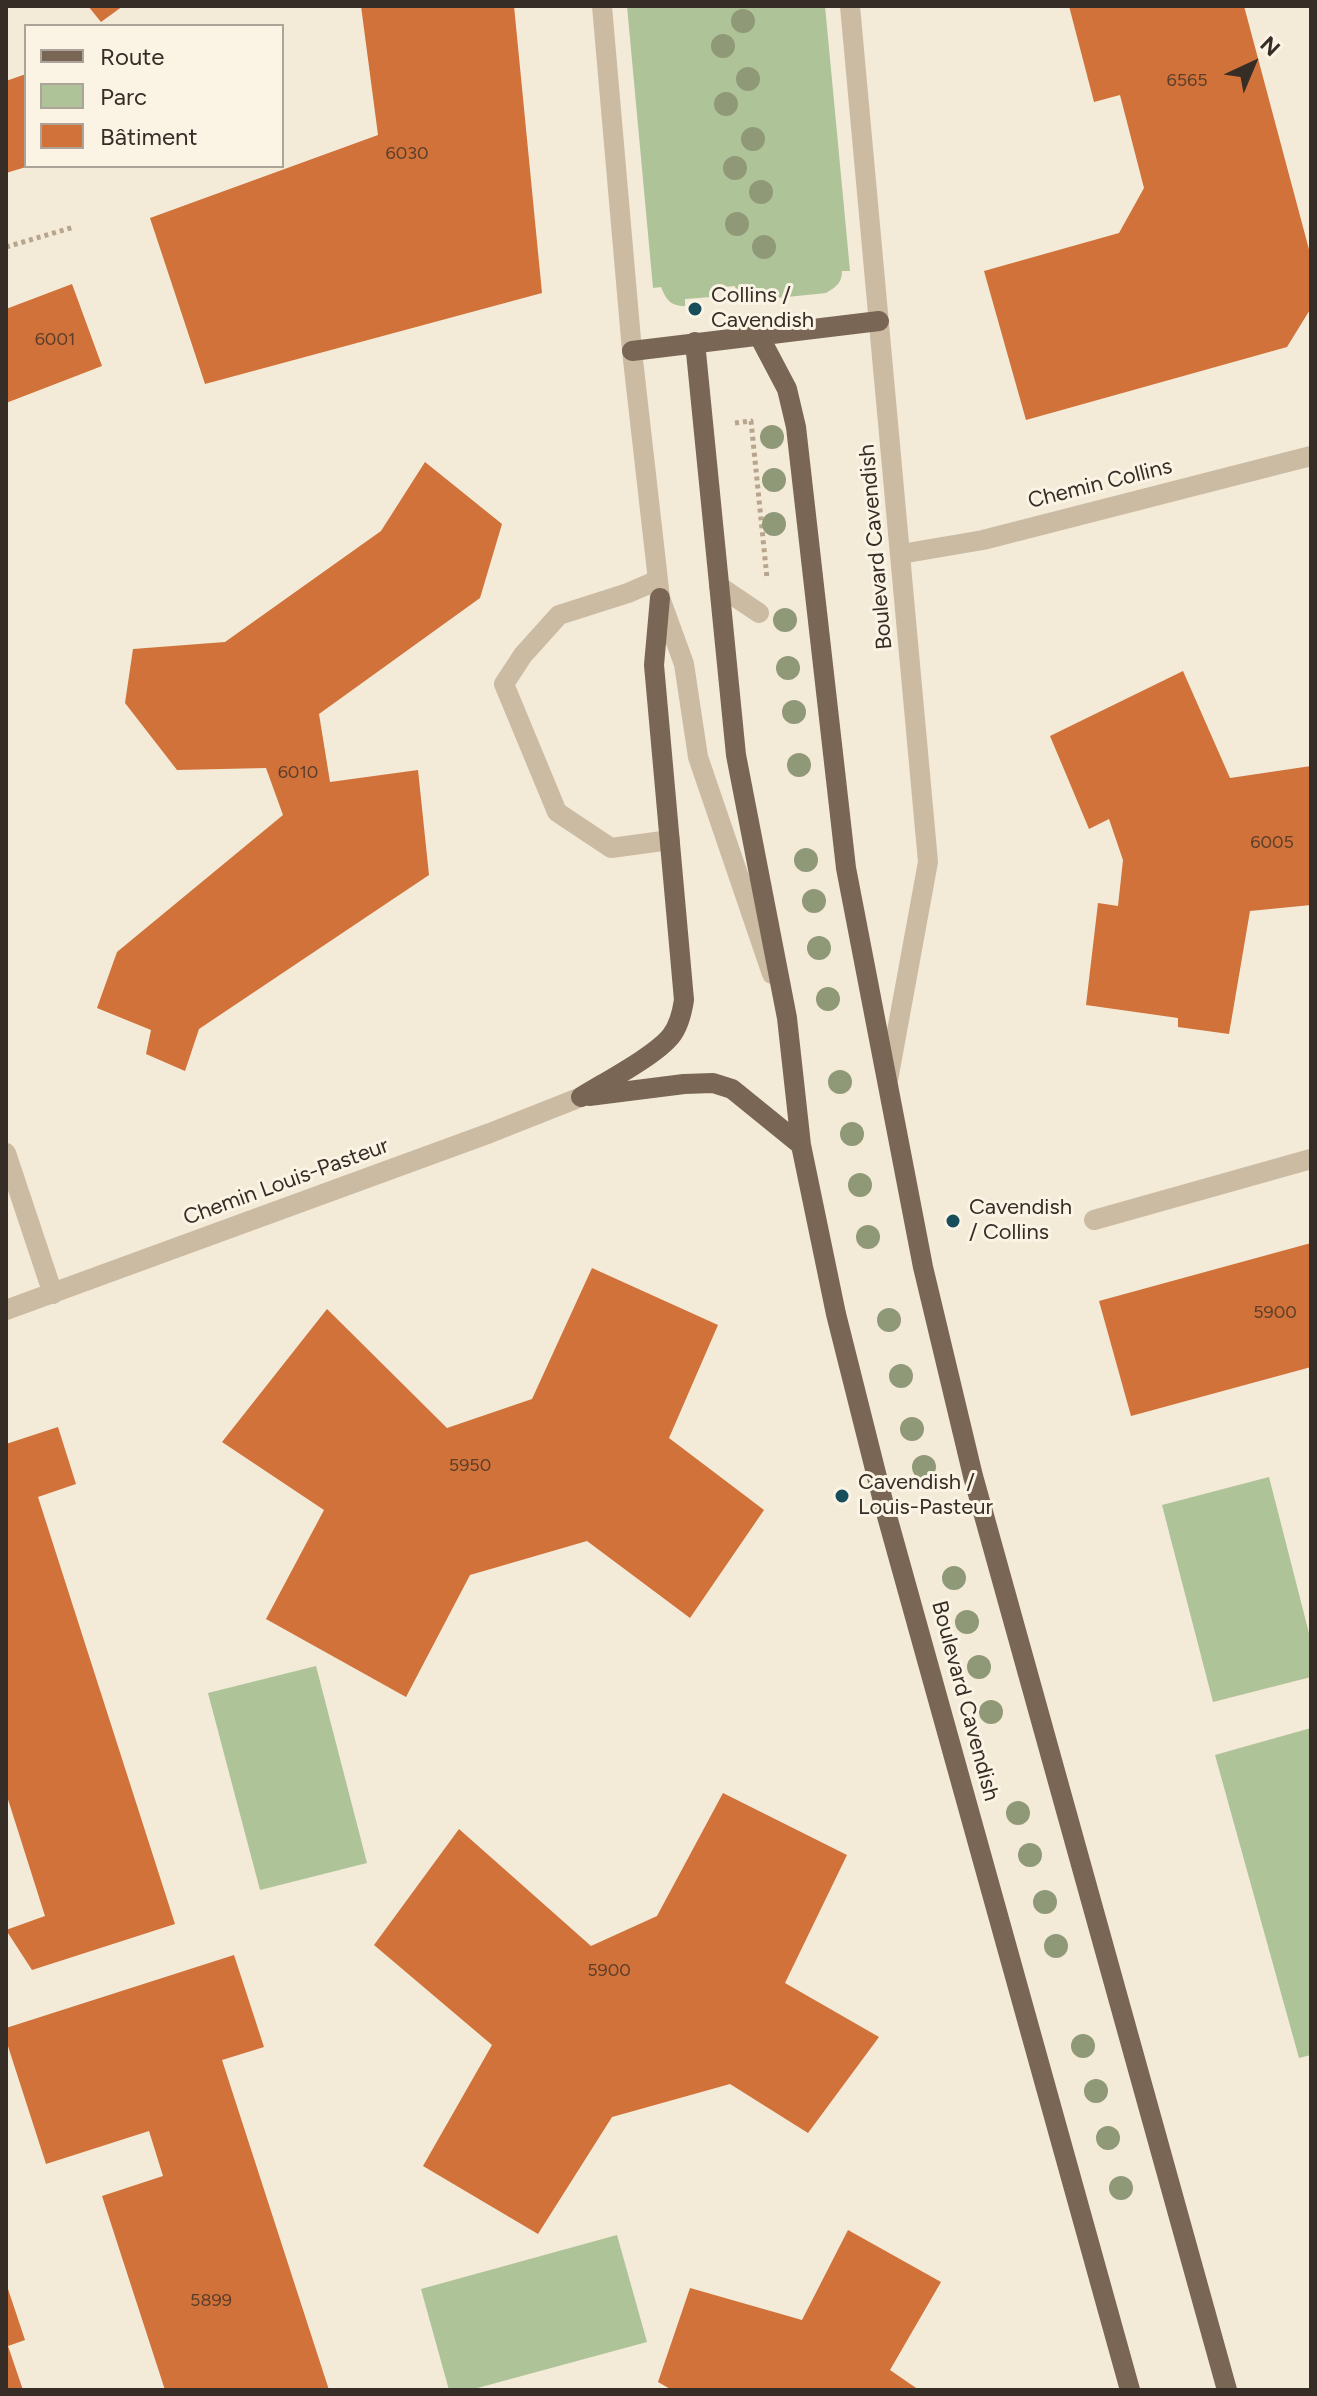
<!DOCTYPE html>
<meta charset="utf-8">
<style>
body{margin:0}
#map{position:relative;width:1317px;height:2396px;overflow:hidden;background:#f3ead8;font-family:Figtree,sans-serif}
canvas{display:block}
.frame{position:absolute;inset:0;border:8px solid #362d26;pointer-events:none}
.legend{position:absolute;left:24px;top:24px;width:260px;height:144px;box-sizing:border-box;background:#fbf3e4;border:2px solid #aca498;margin:0;padding:10px 14px;list-style:none;font-size:24px;color:#362d26}
.legend li{display:flex;align-items:center;gap:16px;height:40px}
.legend b{width:40px;border:2px solid #aca498}
.north{position:absolute;left:1213px;top:24px;width:80px;height:80px;-webkit-text-stroke:6px #fbf3e4;paint-order:stroke;rotate:44deg;font-size:22px;font-weight:700;line-height:32px;text-align:center;color:#362d26}
.north::after{content:'';display:block;margin:auto;width:28px;height:36px;background:#362d26;clip-path:polygon(50% 0,100% 100%,50% 72%,0 100%)}
</style>
<div id="map">
<canvas width="1317" height="2396"></canvas>
<div class="frame"></div>
<ul class="legend">
<li><b style="height:10px;background:#796655"></b>Route</li>
<li><b style="height:22px;background:#aec397"></b>Parc</li>
<li><b style="height:22px;background:#d07239"></b>Bâtiment</li>
</ul>
<div class="north">N</div>
</div>
<script>
const g = document.querySelector('canvas').getContext('2d');
g.lineJoin = 'round';
function paint(path, color) { g.fillStyle = color; g.fill(path, 'evenodd'); }
function strokePath(path, color, width, dash) { g.strokeStyle = color; g.lineWidth = width; g.lineCap = dash ? 'butt' : 'round'; g.setLineDash(dash || []); g.stroke(path); }
function label(font, color, halo, rows, align = 'center') {
  g.font = font + ' Figtree,sans-serif'; g.lineWidth = 6; g.setLineDash([]); g.textBaseline = 'middle'; g.strokeStyle = halo; g.fillStyle = color; for (const [text, x, y, turn = 0] of rows) {
    g.save(); g.translate(x, y); g.rotate((+turn || 0) * Math.PI / 180); g.textAlign = isNaN(turn) ? turn : align; if (halo) g.strokeText(text, 0, 0); g.fillText(text, 0, 0); g.restore();
  }
}
paint(new Path2D(`
 M627,6H825L850,271H842C842,283 836,287 826,293L738,302L735,286L712,288L711,297L685,299V306C670,306 666,299 661,287L653,288Z
 M1269,1477L1311,1641V1677L1213,1702L1162,1505Z
 M316,1666L367,1863L260,1890L208,1693Z
 M1311,1728V2055L1299,2058L1215,1755Z
 M617,2235L647,2342L470,2390H449L421,2289Z`), '#aec397');
paint(new Path2D(`
 M88,6H123L101,22Z
 M361,6H514L542,293L205,384L150,218L378,135Z
 M1069,6H1244L1311,257V308L1287,347L1026,420L984,271L1119,233L1144,188L1120,95L1094,102Z
 M26,74V167L6,173V81Z
 M72,284L102,366L6,403V309Z
 M425,462L502,524L480,598L319,714L330,782L418,770L429,875L199,1029L185,1071L146,1054L151,1030L97,1008L117,952L283,815L266,768L177,770L125,703L133,649L225,642L381,531Z
 M1183,671L1230,778L1311,766V905L1250,911L1229,1034L1178,1027V1018L1086,1005L1098,903L1118,906L1123,860L1109,819L1089,829L1050,736Z
 M1311,1243V1367L1131,1416L1099,1301Z
 M592,1268L718,1325L669,1438L764,1510L690,1618L587,1541L470,1575L406,1697L266,1619L324,1510L222,1442L327,1309L447,1428L532,1399Z
 M58,1427L76,1484L38,1497L175,1924L32,1970L6,1930L45,1916L6,1793V1444Z
 M723,1793L847,1855L785,1983L879,2037L808,2133L730,2084L612,2117L538,2234L423,2166L492,2045L374,1945L459,1829L591,1946L657,1916Z
 M234,1955L264,2047L222,2060L329,2390H165L102,2196L163,2176L149,2131L46,2164L6,2040V2028Z
 M848,2230L941,2282L890,2370L919,2390H672L658,2382L690,2288L802,2320Z
 M6,2283L25,2340L8,2346L23,2390H6Z`), '#d07239');
strokePath(new Path2D(`
 M6,247L74,227
 M735,423L751,421L767,578`), '#b8a58d', 5, [4, 4]);
strokePath(new Path2D(`
 M602,6L632,351L660,598L684,664L698,757L772,974
 M850,6L928,862L888,1080
 M901,554L983,540L1311,456
 M658,580L628,593L559,615L523,655L504,684L557,812L611,848L670,840
 M719,586L759,613
 M6,1153L53,1294
 M1094,1220L1311,1159
 M6,1310L490,1133L581,1097`), '#ccbba3', 20);
strokePath(new Path2D(`
 M758,334L787,389L796,427L846,868L923,1267L973,1476L1227,2390
 M695,342L736,755L787,1018L801,1145L836,1314L885,1509L1130,2390
 M632,351L879,321
 M589,1096L684,1084L713,1083L732,1089L801,1145
 M581,1097C605,1082 655,1056 671,1036C679,1026 682,1013 684,1000L654,665L660,598`), '#796655', 20);
g.fillStyle = '#909977';
for (const [x, y] of [
 [743,21],
 [723,46],
 [748,79],
 [726,104],
 [753,139],
 [735,168],
 [761,192],
 [737,224],
 [764,247],
 [772,437],
 [774,480],
 [774,524],
 [785,620],
 [788,668],
 [794,712],
 [799,765],
 [806,860],
 [814,901],
 [819,948],
 [828,999],
 [840,1082],
 [852,1134],
 [860,1185],
 [868,1237],
 [889,1320],
 [901,1376],
 [912,1429],
 [924,1467],
 [954,1578],
 [967,1622],
 [979,1667],
 [991,1712],
 [1018,1813],
 [1030,1855],
 [1045,1902],
 [1056,1946],
 [1083,2046],
 [1096,2091],
 [1108,2138],
 [1121,2188]
]) { g.beginPath(); g.arc(x, y, 12, 0, 2 * Math.PI); g.fill(); }
for (const [x, y, r, color] of [
 [695,309,8,"#184d5b"],
 [953,1221,8,"#184d5b"],
 [842,1496,8,"#184d5b"]
]) { const dot = new Path2D(); dot.arc(x, y, r, 0, 2 * Math.PI); g.fillStyle = color; g.fill(dot); strokePath(dot, '#fbf3e4', 3); }
label('18px', '#5c3e2b', null, [
 ["6565",1187,81],
 ["6030",407,154],
 ["6001",55,340],
 ["6010",298,773],
 ["6005",1272,843],
 ["5900",1275,1313],
 ["5950",470,1466],
 ["5900",609,1971],
 ["5899",211,2301]
]);
label('22px', '#362d26', '#fbf3e4', [
 ["Collins /",711,296],
 ["Cavendish",711,321],
 ["Cavendish",969,1208],
 ["/ Collins",969,1233],
 ["Cavendish /",858,1483],
 ["Louis-Pasteur",858,1508]
], 'left');
label('22px', '#362d26', '#fbf3e4', [
 ["Chemin Collins",1100,484,-14],
 ["Boulevard Cavendish",876,547,-95],
 ["Chemin Louis-Pasteur",286,1182,-20],
 ["Boulevard Cavendish",965,1701,75]
]);
</script>
